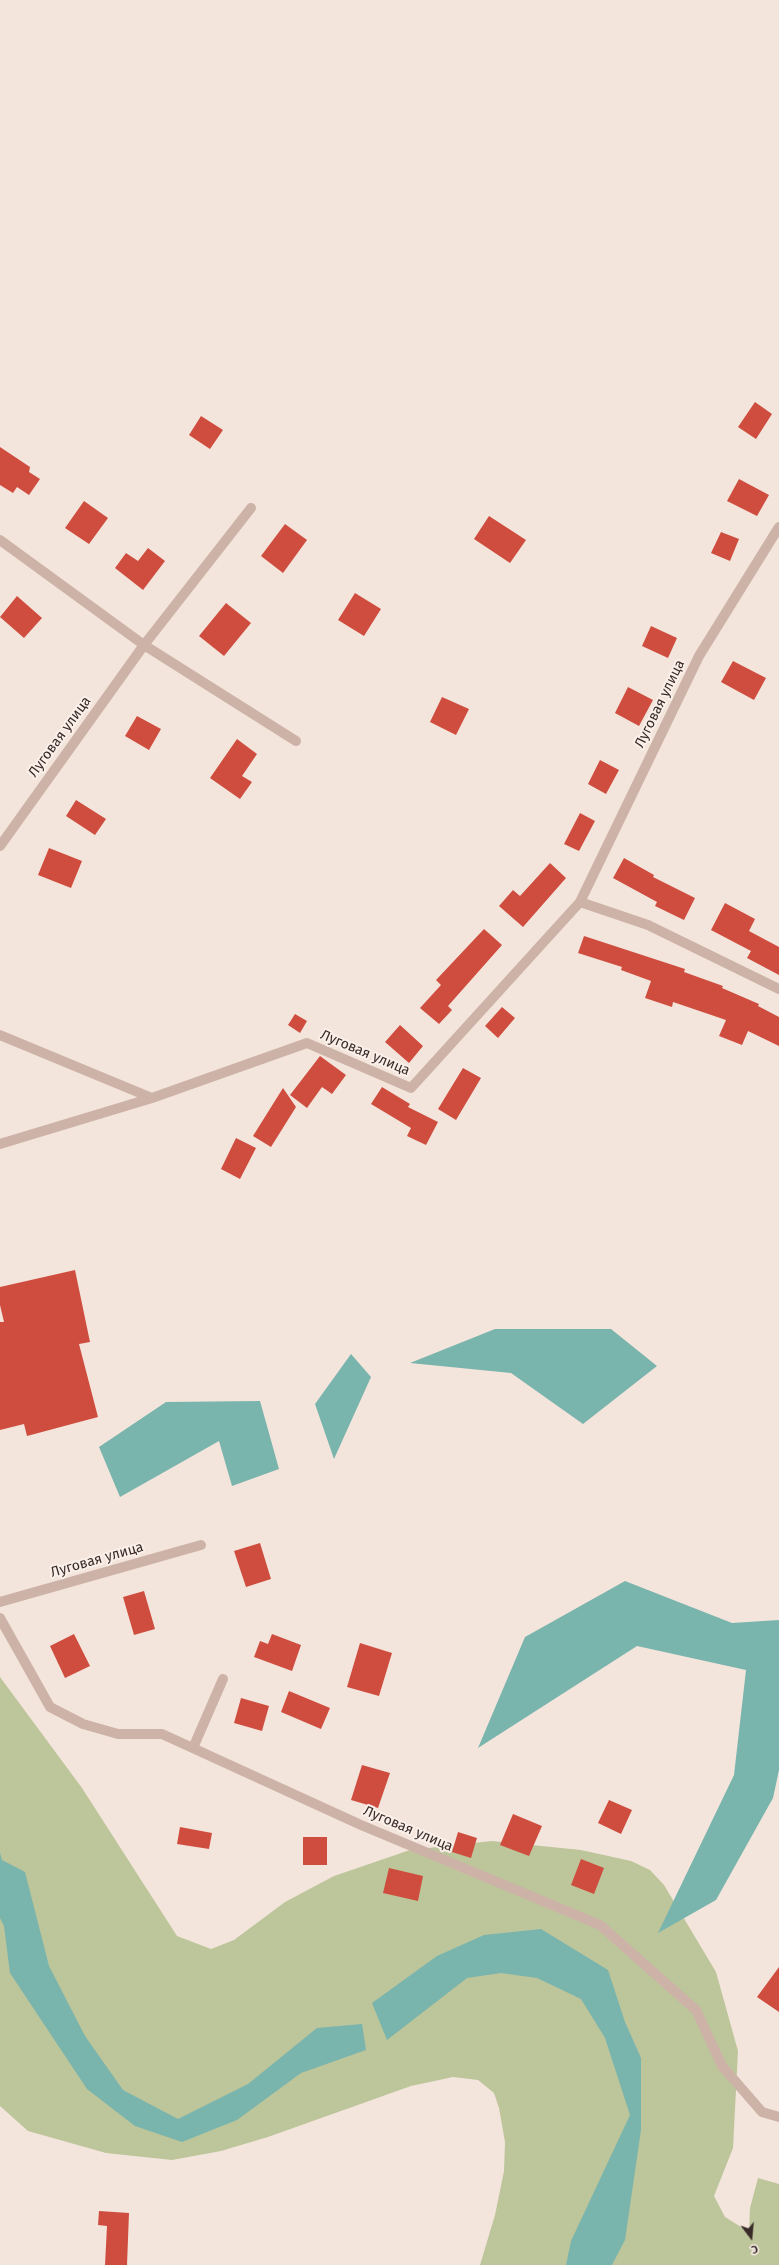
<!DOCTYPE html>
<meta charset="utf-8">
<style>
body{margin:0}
#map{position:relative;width:779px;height:2265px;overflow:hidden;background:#f4e5dc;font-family:"Fira Sans",sans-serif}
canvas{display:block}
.north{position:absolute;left:731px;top:2217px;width:40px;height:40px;-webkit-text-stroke:3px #fbf0e9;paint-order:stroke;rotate:164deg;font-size:11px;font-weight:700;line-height:16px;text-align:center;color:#392b28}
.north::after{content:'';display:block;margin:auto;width:14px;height:18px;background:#392b28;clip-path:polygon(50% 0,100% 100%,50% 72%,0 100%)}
</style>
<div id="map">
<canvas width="779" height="2265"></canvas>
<div class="north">С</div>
</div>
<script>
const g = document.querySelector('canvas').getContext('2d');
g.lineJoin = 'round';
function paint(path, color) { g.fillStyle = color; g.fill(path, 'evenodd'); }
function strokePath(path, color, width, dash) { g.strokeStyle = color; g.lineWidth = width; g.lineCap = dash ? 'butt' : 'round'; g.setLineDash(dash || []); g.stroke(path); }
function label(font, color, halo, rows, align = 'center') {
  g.font = font + ' "Fira Sans",sans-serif'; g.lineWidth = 4; g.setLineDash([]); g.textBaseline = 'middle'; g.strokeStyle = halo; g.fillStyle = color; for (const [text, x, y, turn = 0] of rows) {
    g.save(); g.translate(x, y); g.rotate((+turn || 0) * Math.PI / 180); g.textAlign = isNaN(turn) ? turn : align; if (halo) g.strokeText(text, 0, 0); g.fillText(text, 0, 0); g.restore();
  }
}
paint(new Path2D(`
 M0,1677L82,1788L177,1936L211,1949L234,1940L285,1902L334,1876L410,1850L492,1841L581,1850L631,1861L650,1870L664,1885L716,1972L738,2051L733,2148L714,2196L725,2217L749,2232L750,2208L758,2178L779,2184V2265H480L495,2215L504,2171L505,2142L499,2108L494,2093L478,2080L453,2077L411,2086L268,2137L221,2151L172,2160L106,2153L28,2131L0,2106Z`), '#bdc59b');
paint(new Path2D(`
 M495,1329H611L657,1366L583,1424L511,1373L410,1363Z
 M351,1354L371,1377L334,1459L315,1404Z
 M260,1401L279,1469L232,1486L219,1441L120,1497L99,1447L166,1402Z
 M625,1581L732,1623L779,1620V1770L773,1798L716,1900L658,1933L734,1775L746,1670L637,1646L478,1748L525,1637Z
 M0,1853L2,1860L25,1872L49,1966L85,2036L123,2090L178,2119L248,2084L317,2028L362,2024L366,2050L301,2073L237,2120L182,2142L135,2126L87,2089L10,1973L4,1926L0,1918Z
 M541,1929L608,1970L625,2022L641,2058V2130L625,2240L612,2265H566L571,2241L630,2115L605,2038L581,1999L537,1978L501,1973L467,1978L387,2040L372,2003L437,1956L484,1935Z`), '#79b4ad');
paint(new Path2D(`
 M755,402L772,414L756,439L738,427Z
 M201,416L223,430L210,449L189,435Z
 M0,447L30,467L29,472L40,479L29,495L17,487L13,493L0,485Z
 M739,479L769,495L757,516L727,501Z
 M84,501L108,518L89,544L65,528Z
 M489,516L526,540L510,563L474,539Z
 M285,524L307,540L283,573L261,556Z
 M721,532L739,539L730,561L711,553Z
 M148,548L165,561L143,590L115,568L126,553L138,561Z
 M355,593L381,609L364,636L338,620Z
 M17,596L42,618L24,638L0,617Z
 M226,603L251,623L224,656L199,636Z
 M651,626L677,638L668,658L642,646Z
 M733,661L766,678L754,700L721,682Z
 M628,687L653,700L639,726L615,713Z
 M442,697L469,709L456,735L430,722Z
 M137,716L161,729L149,750L125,736Z
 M237,739L257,754L242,776L252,782L240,799L210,778Z
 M600,760L619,770L606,794L588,784Z
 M76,800L106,819L95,835L66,816Z
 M580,813L595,821L579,851L564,844Z
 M49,848L82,861L71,888L38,875Z
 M624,858L654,875L653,877L695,898L684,920L655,906L657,902L613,878Z
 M550,863L566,878L523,927L499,906L513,890L520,896Z
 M725,903L755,919L749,931L779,947V975L747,958L751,951L711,930Z
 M484,929L502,945L448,1006L452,1010L439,1024L420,1008L441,985L436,980Z
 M584,936L685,969L684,972L723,986L722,988L759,1004L758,1006L779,1017V1046L748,1031L742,1045L719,1036L726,1020L673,1002L672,1007L645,998L651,981L621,970L622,967L578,953Z
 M502,1007L515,1018L498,1038L485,1026Z
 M295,1014L307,1021L300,1033L288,1025Z
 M400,1025L423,1046L409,1063L385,1042Z
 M320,1056L346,1075L332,1094L322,1087L307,1108L290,1095Z
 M463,1068L481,1078L456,1120L438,1109Z
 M382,1087L410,1104L408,1107L438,1122L426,1145L407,1136L411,1128L371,1104Z
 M283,1088L296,1107L271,1147L253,1136Z
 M236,1138L256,1148L240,1179L221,1169Z
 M75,1270L90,1342L79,1344L98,1417L27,1436L24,1424L0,1430V1322H4L0,1305V1287Z
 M260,1543L271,1579L246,1587L234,1551Z
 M144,1591L155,1629L134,1635L123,1597Z
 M74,1634L90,1666L65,1678L50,1646Z
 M272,1634L301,1645L292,1671L254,1657L260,1641L268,1644Z
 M360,1643L392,1653L379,1696L347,1687Z
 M289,1691L330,1708L321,1729L281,1712Z
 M241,1698L269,1706L262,1731L234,1723Z
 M362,1765L390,1773L378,1808L351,1800Z
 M609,1800L632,1810L621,1834L598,1823Z
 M513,1814L542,1826L529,1856L500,1845Z
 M180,1827L212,1833L209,1849L177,1844Z
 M458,1832L477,1838L471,1858L452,1852Z
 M303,1837H327V1865H303Z
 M581,1859L604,1868L594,1894L571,1885Z
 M389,1868L423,1876L418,1901L383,1893Z
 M779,1967V2012L757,1997Z
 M99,2211L129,2213L127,2265H105L107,2226L98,2225Z`), '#cf4d3f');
strokePath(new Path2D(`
 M0,540L144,645L296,741
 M0,846L144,645L251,508
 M580,902L699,656L779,527
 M0,1035L152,1098
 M0,1144L152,1098L307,1043L411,1088L580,902L648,925L779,989
 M0,1602L201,1545
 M0,1618L50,1707L83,1724L118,1734H162L361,1825L600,1925L696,2010L722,2066L762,2112L779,2117
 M193,1748L223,1679`), '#cdb3a7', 10);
label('14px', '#392b28', '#fbf0e9', [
 ["Луговая улица",660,704,-64],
 ["Луговая улица",60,737,-54],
 ["Луговая улица",365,1053,23],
 ["Луговая улица",97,1560,-16],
 ["Луговая улица",408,1829,23]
]);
</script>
